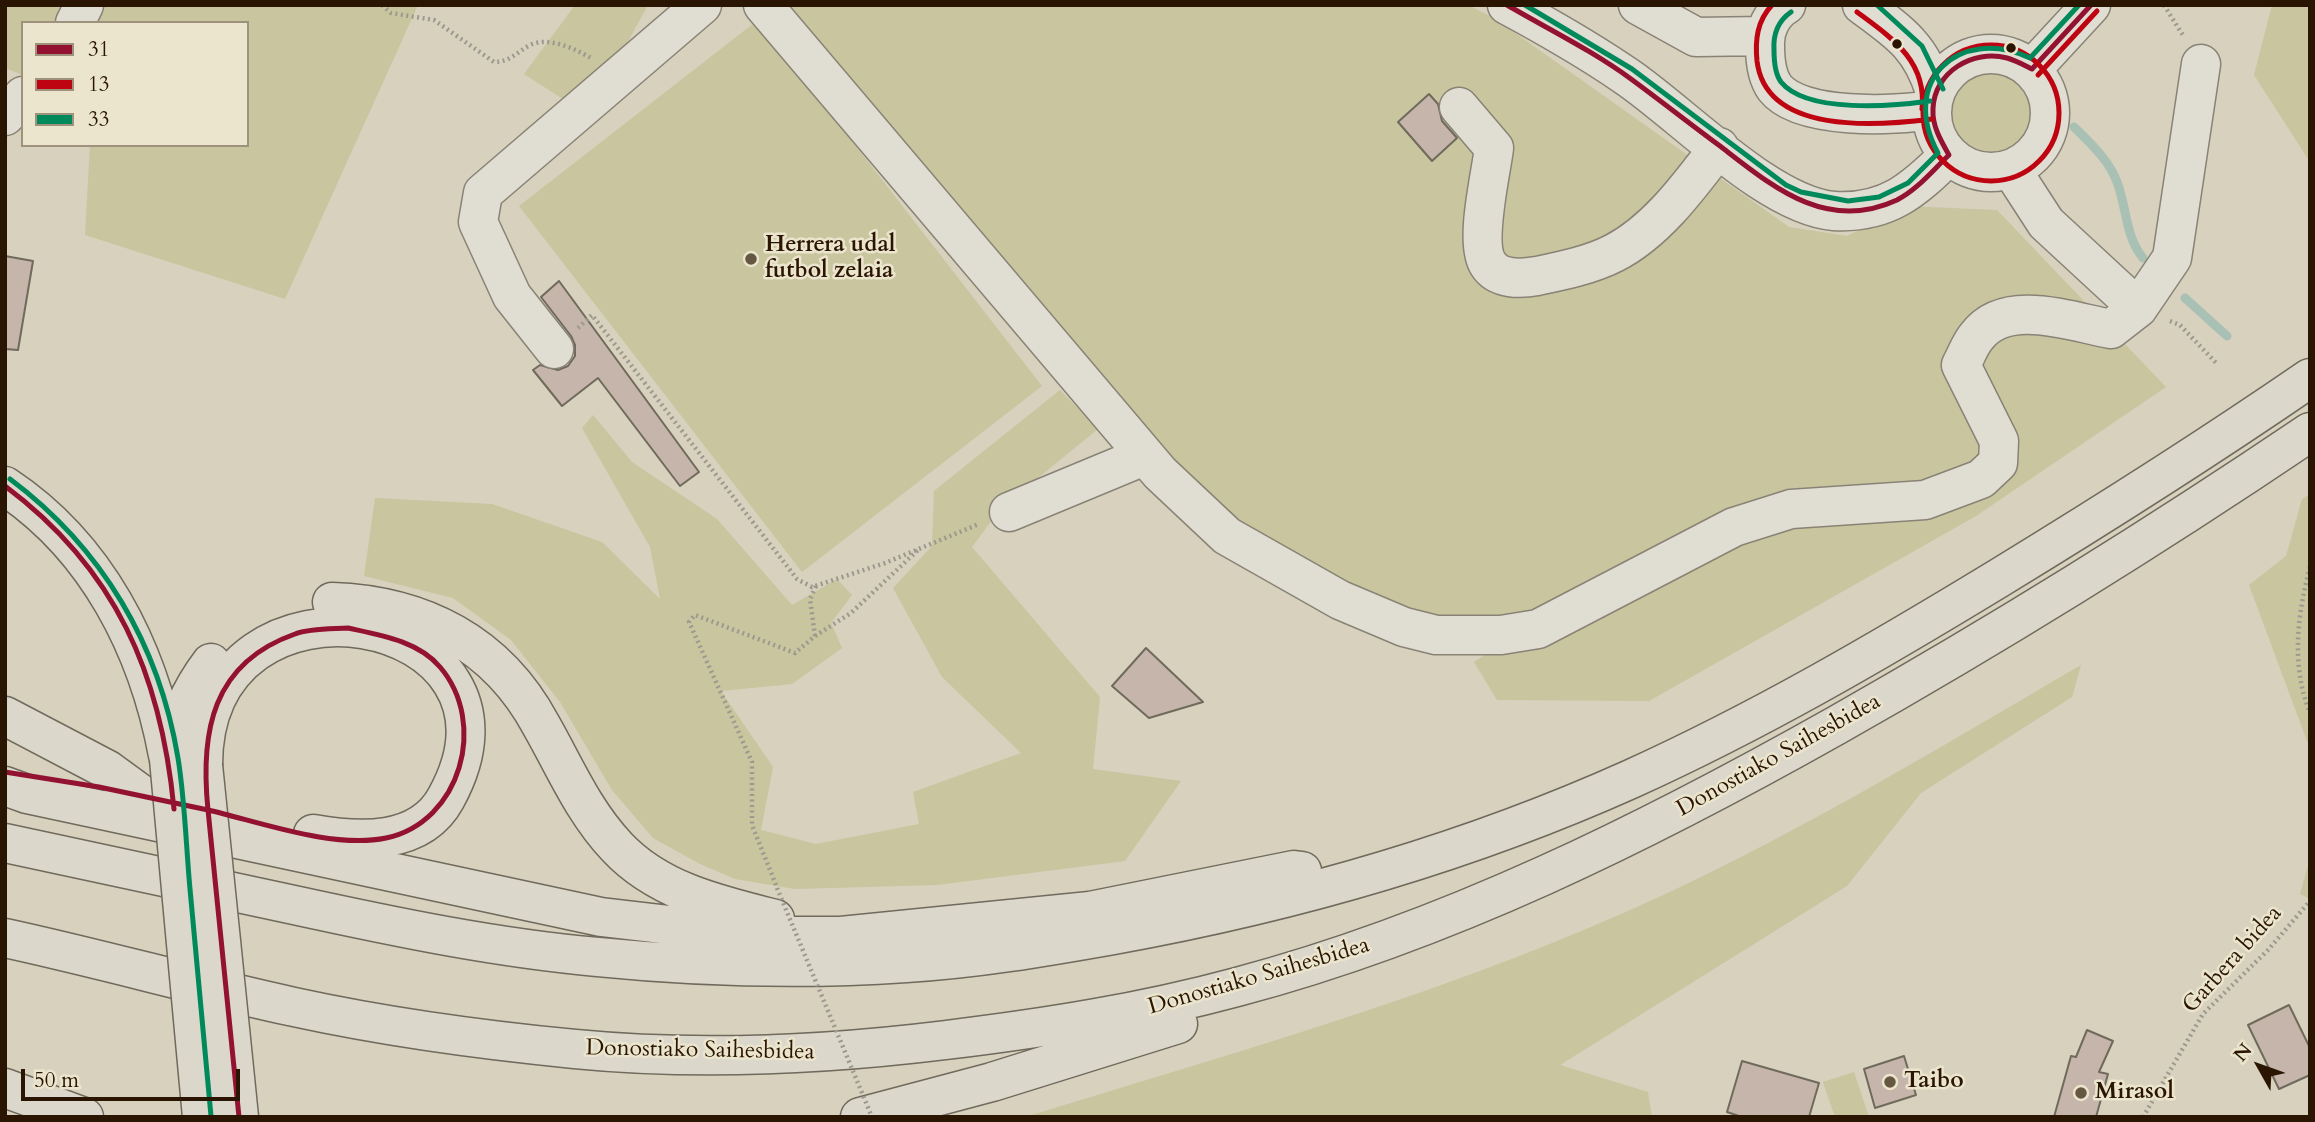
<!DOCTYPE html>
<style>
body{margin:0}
#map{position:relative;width:2315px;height:1122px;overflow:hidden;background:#d7d1bd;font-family:Cardo,serif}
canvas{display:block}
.frame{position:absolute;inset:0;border:7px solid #291502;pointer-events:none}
.legend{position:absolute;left:21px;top:21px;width:228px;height:126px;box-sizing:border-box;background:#ece5cd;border:2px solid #9e927c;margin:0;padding:9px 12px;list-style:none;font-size:21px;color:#291502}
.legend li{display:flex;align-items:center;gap:14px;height:35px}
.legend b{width:35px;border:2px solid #9e927c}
.north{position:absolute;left:2224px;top:1031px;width:70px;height:70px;-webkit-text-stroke:5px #ece5cd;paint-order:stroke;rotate:310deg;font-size:19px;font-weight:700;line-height:28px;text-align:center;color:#291502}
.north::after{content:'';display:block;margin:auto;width:24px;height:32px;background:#291502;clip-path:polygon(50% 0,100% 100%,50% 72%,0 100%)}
.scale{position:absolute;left:21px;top:1069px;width:219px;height:32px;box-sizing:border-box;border:4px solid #291502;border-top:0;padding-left:9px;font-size:21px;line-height:24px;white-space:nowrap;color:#291502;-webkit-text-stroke:5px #ece5cd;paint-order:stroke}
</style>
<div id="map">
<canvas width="2315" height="1122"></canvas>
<div class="frame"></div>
<ul class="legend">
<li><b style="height:9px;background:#941231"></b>31</li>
<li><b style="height:9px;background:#bf0411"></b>13</li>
<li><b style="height:9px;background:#008a5b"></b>33</li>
</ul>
<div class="north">N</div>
<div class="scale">50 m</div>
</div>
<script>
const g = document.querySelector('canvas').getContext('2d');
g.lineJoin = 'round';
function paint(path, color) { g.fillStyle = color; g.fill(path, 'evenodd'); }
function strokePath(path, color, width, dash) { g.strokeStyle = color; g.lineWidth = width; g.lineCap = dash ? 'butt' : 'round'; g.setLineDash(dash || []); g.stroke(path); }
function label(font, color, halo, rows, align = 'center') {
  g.font = font + ' Cardo,serif'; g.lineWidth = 5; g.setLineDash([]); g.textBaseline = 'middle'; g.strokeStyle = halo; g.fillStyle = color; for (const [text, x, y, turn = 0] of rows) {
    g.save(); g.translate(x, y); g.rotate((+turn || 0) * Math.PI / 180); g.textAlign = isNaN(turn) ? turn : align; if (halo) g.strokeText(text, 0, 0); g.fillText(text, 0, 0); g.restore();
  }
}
paint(new Path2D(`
 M5,5H418L285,299L85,235L90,145H247V23H23V75L5,68Z
 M575,5H648L619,58L566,101L524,74Z
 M780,5H1468L1494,18L1789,227L1847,236L1906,206L1997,210L2166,387L1976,516L1649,701L1497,700L1474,662L1537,621L1451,624L1394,609L1225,521Z
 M2272,5H2310V162L2254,75Z
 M758,20L1042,386L802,572L519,206Z
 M1950 113a41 41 0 1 1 82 0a41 41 0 1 1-82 0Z
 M1060,390L1098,429L1001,508L972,547L1100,697L1093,769L1181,781L1125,861L937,885L795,889L735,879L698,863L653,838L612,790L560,702L511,640L453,598L364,576L375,498L492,504L602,542L660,599L650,547L582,428L593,415L632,462L717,519L792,605L837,579L852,595L831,623L842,648L792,684L721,691L773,767L761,830L816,844L919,824L913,792L1021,753L942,677L893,588L932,546L934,491Z
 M2310,494V749L2249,585L2286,556L2302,499Z
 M2081,665L2072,697L1921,793L1847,886L1560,1065L1648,1092L1652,1117H1025C1227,1055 1434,997 1628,911C1786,841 1932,752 2081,665Z
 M2310,859V899L2300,894Z
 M1854,1072L1869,1117H1835L1823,1082Z`), '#c8c59f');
strokePath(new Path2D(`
 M2074,127C2090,143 2109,160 2117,182C2127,208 2125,236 2143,258
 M2185,298L2227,336`), '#a9c0b5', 9);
const building = new Path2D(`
 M1429,94L1438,104L1442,121L1457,138L1432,161L1398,122Z
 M5,256L33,261L18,350L5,349Z
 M559,281L699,472L680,486L598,378L562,406L533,370L540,365L558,370L568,366L575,356V345L571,336L541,297Z
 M1146,648L1203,702L1149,718L1112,686Z
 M2289,1005L2310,1048V1075L2279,1089L2248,1025Z
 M2087,1030L2113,1041L2099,1072L2108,1074L2096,1117H2054L2071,1056L2076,1057Z
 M1904,1056L1916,1095L1875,1108L1864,1069Z
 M1742,1061L1819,1083L1809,1117H1742L1727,1112Z`);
paint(building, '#c5b5aa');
strokePath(building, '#706a5d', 2);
const minor = new Path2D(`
 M763,5L1160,473L1227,536L1340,600L1404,627L1436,635H1501L1538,629L1734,527L1791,509L1925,500L1981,479L1998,463L1999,441L1961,365C1966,356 1970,344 1977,336C2006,297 2072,322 2111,329L2138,308
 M1507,5C1548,27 1588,50 1626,76C1681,113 1769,206 1834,211C1887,214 1914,190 1949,155
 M1638,5L1696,37L1765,36
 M1786,5C1772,13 1764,30 1765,46C1765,59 1767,77 1775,88C1800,120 1895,116 1931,110
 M1862,5C1899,32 1921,46 1935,92
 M75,23L84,5
 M1932 113a59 59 0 1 1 118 0a59 59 0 1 1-118 0Z
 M2032,69L2091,5
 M1459,107L1494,148C1491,174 1474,242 1488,264C1498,280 1521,279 1537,276C1561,271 1591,265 1614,253C1657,231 1690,185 1719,147
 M5,116L23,96
 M2011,169L2046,223L2138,308L2172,258L2201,64
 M554,349L512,296L478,222L483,193L702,5
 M1009,512L1132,461L1140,454`);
const highway = new Path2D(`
 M5,486C97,547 148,648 168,755
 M332,602C422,605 497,643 541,725C565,767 583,811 617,847C658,891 719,905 775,919
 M5,716L108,770L145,797
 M169,759C176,722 189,692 211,663
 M203,765C203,547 550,610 446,798C420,846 358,842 313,834
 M5,786L27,794L601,917L764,936H841L1090,911L1294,870L1302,871
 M5,843C102,864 198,885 294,905C395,927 496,948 598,957C699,967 804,970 906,963C975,959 1045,947 1113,935C1291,903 1466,853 1631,779C1759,721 1879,651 1999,578C2104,514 2208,448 2310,378
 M5,938C102,959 197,986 294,1007C386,1027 482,1040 575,1049C698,1061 824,1055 946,1040C1044,1028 1141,1013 1237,987C1448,931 1647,832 1837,725C1998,634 2156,536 2310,432
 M5,1088L84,1117
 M860,1117L992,1082L1178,1024`);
strokePath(minor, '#898376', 41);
strokePath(highway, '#706a5d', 41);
strokePath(new Path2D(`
 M382,5L391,13L434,20L494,62C510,62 517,52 530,45C549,36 575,49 591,58
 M2164,5L2184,37
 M2170,321L2180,325L2218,365
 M578,328L592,315L797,579L812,587L885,563L979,524
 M2310,567C2297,616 2291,666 2310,713
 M815,636L851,613L918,550
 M776,885L752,825V762L689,622L695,615L795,653L815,636L810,599L816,586
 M2143,1117L2203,1014L2268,950L2310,901`), '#9d998f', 4.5, [2, 3.5]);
strokePath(minor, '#e0ddd3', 38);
strokePath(highway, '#dbd7cb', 38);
const highwayBridge = new Path2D(`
 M169,759L202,1117
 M203,765L239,1117`);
strokePath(highwayBridge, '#706a5d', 41, []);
strokePath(new Path2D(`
 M777,888L872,1117`), '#9d998f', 4.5, [2, 3.5]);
strokePath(highwayBridge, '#dbd7cb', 38);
strokePath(new Path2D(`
 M1507,5C1548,29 1593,51 1631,79C1661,101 1690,124 1720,146C1772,186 1826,233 1897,200C1918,189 1932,171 1949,155C1941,141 1932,126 1933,109C1934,72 1973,49 2007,58C2015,60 2024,65 2032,69L2091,5
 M5,486C116,569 161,674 174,809
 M348,628C380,635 418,641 440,667C488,723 461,822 386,838C333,849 260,822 208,810C200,732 212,663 295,634C310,628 332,629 348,628Z
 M5,772L99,787L208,810
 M208,810L239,1117`), '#941231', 5);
strokePath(new Path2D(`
 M1772,5C1757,21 1755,40 1757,61C1766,135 1877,126 1932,119
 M1857,12C1892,38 1927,61 1922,109
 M1923 113a68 68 0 1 1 136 0a68 68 0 1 1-136 0Z
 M2038,75L2097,11`), '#bf0411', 5);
strokePath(new Path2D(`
 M1525,5L1632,69L1786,185L1801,192L1848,201L1879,197L1908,183L1938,153C1899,82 1958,25 2030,58L2079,5
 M1877,5L1922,46L1943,89
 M1791,12C1778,21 1773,34 1774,50C1774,60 1775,74 1781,82C1807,114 1894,106 1930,101
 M10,479C102,548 159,644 178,758C185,801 186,846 190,889C197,965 204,1041 211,1116`), '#008a5b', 5);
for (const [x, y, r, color] of [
 [1897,44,6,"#291502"],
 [2011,48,6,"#291502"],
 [751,259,7,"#665743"],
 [1890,1082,7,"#665743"],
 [2081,1093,7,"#665743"]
]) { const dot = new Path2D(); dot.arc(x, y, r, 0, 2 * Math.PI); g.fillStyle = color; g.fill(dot); strokePath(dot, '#ece5cd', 2.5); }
label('bold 23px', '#291502', '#ece5cd', [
 ["Herrera udal",765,246],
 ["futbol zelaia",765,272],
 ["Taibo",1904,1082],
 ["Mirasol",2095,1093]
], 'left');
label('23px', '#291502', '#ece5cd', [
 ["Donostiako Saihesbidea",1779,756,-29],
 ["Garbera bidea",2233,960,-48],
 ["Donostiako Saihesbidea",1259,977,-16],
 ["Donostiako Saihesbidea",700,1051,1]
]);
</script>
